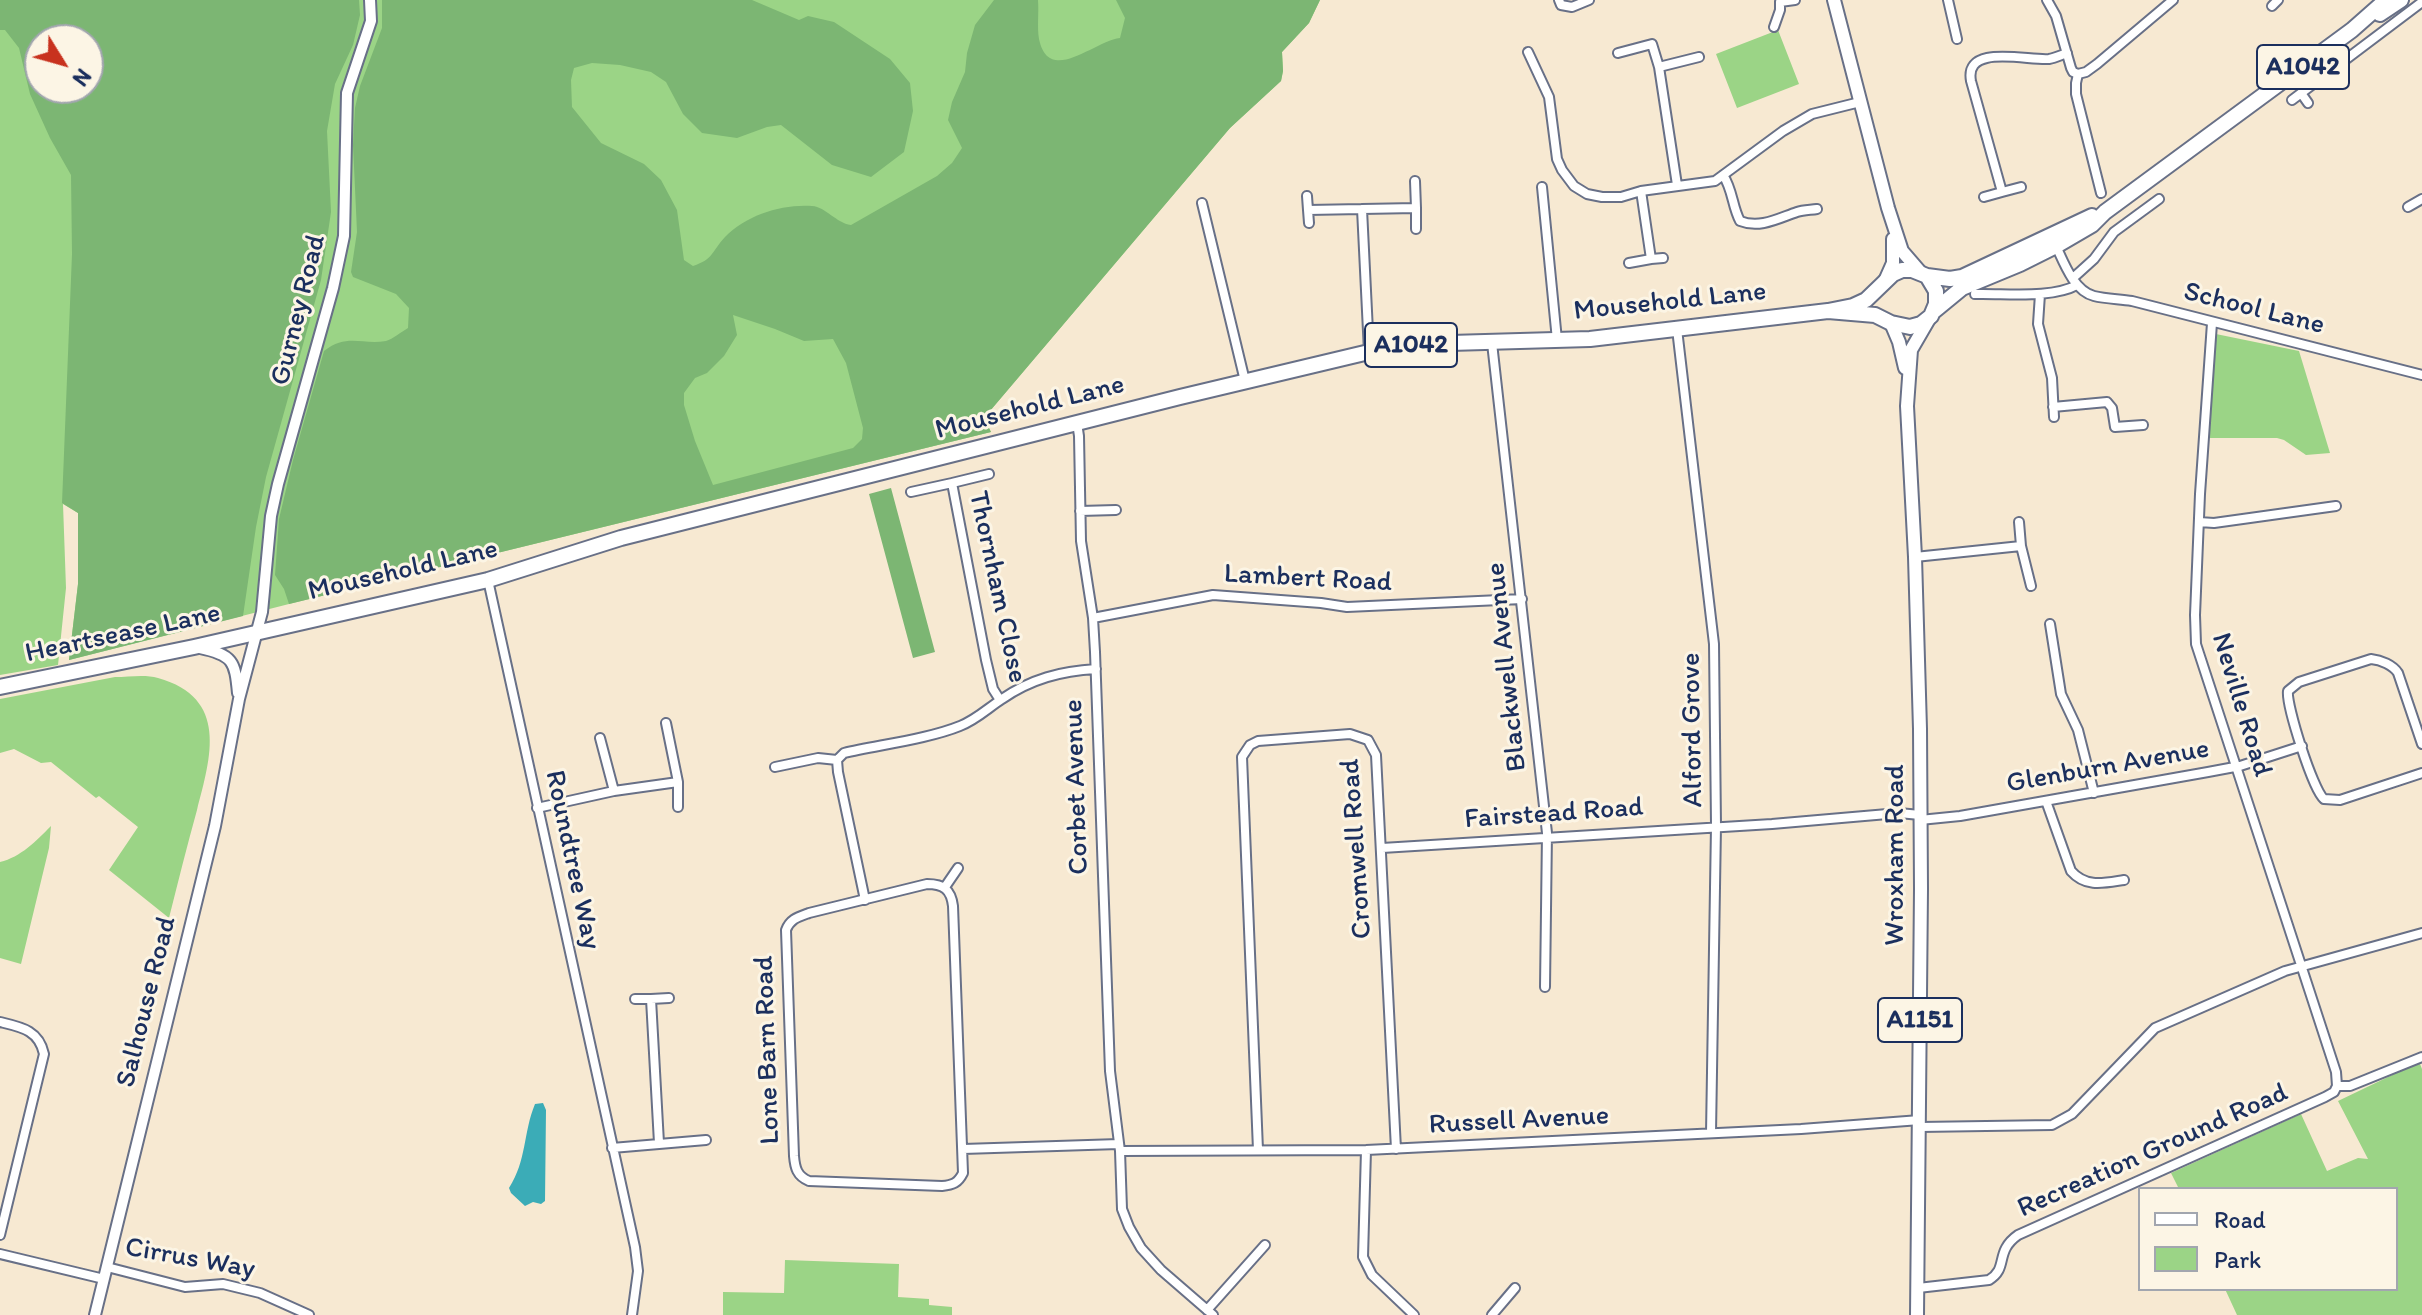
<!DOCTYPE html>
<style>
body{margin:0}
#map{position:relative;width:2422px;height:1315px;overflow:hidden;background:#f7e9d2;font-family:Itim,sans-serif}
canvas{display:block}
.legend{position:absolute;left:2138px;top:1187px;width:260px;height:104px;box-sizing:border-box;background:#fcf5e5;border:2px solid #a2a6af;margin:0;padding:10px 14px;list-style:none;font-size:24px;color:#1b2f5e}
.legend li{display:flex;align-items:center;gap:16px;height:40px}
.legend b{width:40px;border:2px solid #a2a6af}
.north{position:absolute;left:24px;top:24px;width:80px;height:80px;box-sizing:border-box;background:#fcf5e5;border:2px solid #a2a6af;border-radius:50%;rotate:127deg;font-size:22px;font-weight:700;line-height:32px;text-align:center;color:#1b2f5e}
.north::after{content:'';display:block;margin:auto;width:28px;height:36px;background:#c8321e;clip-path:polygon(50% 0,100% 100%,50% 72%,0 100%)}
</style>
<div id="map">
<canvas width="2422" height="1315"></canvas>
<ul class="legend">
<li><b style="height:10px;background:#fff"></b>Road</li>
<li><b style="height:22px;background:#9bd486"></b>Park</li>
</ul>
<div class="north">N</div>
</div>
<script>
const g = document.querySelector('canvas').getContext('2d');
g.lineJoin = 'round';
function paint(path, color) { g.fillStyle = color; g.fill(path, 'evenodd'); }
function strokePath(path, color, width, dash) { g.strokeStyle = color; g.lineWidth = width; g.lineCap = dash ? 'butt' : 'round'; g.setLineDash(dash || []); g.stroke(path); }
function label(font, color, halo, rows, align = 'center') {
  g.font = font + ' Itim,sans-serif'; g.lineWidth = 6; g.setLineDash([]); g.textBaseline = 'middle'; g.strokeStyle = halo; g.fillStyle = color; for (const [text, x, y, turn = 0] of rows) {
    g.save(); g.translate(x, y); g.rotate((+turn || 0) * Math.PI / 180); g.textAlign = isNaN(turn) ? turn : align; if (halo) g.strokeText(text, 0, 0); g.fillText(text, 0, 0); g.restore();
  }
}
paint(new Path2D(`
 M0,0H1320L1309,23L1282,52L1283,71L1281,81L1230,128L984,418L991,432L289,604L69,660L78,584V513L63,504L66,588L58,665L0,675ZM40,40H88V88H40Z
 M1778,30L1799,84L1737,108L1716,54Z
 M2211,333L2299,351L2330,453L2306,455L2284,440L2277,438H2206Z
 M115,677C129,677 145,674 158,678C229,698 211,757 197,810C187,846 178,882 169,918L109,870L138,827L99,796L96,798L51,762L41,763L14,749L0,753V699Z
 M51,826L49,848L21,964L0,958V862C21,857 36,841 51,826Z
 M2420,1064L2422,1069V1315H2237L2225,1289H2396V1189H2179L2171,1173L2301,1114L2327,1171L2358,1158L2368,1159L2338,1101L2411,1066Z
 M785,1260L899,1264L898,1297L929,1299V1305L952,1307V1315H723V1292L784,1293Z`), '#9bd486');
paint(new Path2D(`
 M0,0H359L360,15L353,45L335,84L327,131L331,212L321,280L266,477L256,527L243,616L69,660L78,584V513L62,503L72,254L71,175L50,138L30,94L19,48L5,30H0ZM88,40V88H40V40Z
 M382,0H752L799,20L808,16L834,22L890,59L910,83L913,111L904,152L871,177L832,165L781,125L767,127L737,138L702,133L683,114L666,82L651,72L620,65L592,63L574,68L571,80L572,107L601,143L644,164L661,180L677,210L684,260L693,266C714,259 711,252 725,237C747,215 781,204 812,206C826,207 836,223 851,225L937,176L952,163L962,148L948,120L952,102L965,72L967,53L975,25L994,0H1038C1039,13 1037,27 1039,39C1049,86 1094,41 1120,38L1125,18L1116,0H1320L1309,23L1282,52L1283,71L1281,81L1230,128L984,418L991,432L289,604L284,589L275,575L279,519L293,460L324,351C347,333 361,345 386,341C393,339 401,332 408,328L409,308L396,294L353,277L351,272L357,232L353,145L355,108L360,86L382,28ZM733,315L775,329L804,341L833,339L846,363L863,428L862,439L853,448L713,485L695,441L684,405V393L695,378L707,373L724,356L737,335Z
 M891,488L935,652L913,658L869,494Z`), '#7cb673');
paint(new Path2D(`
 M543,1103L546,1110L545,1201L541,1204L533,1202L525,1206L511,1193L509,1188C527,1160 523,1133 535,1104Z`), '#3bacb7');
const minor = new Path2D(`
 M1559,0L1561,5L1572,7L1589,0
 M1948,0L1957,39
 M2047,0L2056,16L2071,68L2073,72L2078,74
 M2272,6L2278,0
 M1774,27L1780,10V2L1795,0
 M1528,52L1549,97L1557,159L1562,170L1574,186L1587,194L1602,197H1621L1641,191L1715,181L1783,131L1812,114L1860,102
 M1618,53L1652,44L1659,67L1677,185
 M1659,67L1699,57
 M2301,93L2308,103
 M2292,100L2422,2
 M1723,175C1733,190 1732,206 1740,221C1760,229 1779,218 1797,212C1803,210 1811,210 1817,209
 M1542,187L1557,340
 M1641,191L1651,259L1663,258
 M2002,192L2021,187
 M2101,193L2076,94V83L2078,74L2086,72L2097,64L2173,0
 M1307,196L1308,210L1362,209
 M1984,197L2002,192L1971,81C1964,43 2028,61 2049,59C2055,58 2061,55 2067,53
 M1202,203L1245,381
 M2408,207L2422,199
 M1416,208V229
 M1308,210L1309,223
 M2056,246C2064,263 2074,291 2094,296C2106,299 2120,299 2132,301L2422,375
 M1629,263L1651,259
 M2073,278L2094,259L2114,232L2159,199
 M1975,294C2005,293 2051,299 2077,285
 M2040,294L2038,324L2052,378L2054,417
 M2212,323L2200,494L2195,615L2196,644L2336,1072L2337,1086
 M1677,329L1714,644L1716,826L1711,1133
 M1492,343L1547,833L1545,987
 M1369,352L1362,209L1416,208L1415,181
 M2053,407L2107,402L2112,408L2115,427L2143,425
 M1077,423L1079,436L1081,541L1093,618L1095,652L1110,1071L1120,1151L1122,1209L1129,1227L1141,1248L1161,1270L1213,1315
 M989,474L952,483L986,660L993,689L1000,700
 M911,492L952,483
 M1080,511L1116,510
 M2019,522L2021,546
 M2199,522L2214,523L2336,506
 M1915,557L2021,546L2031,586
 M488,580L635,1247L638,1271L632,1315
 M1093,618L1213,595L1321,603L1347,607L1522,599
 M2050,624L2061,694L2078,730L2094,793
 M666,723L678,782V807
 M600,738L614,791
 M2422,744L2398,673C2393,665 2381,660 2371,659L2299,682L2288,691C2286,705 2313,790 2324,799L2340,800L2422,773
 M837,760L838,772L865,900
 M775,767L818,758L837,760L844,753C878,745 928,739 960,726C976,720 988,708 1002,699C1031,679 1061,671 1096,669
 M2046,801L2071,871C2086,888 2104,883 2124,880
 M537,808L614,791L678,782
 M1920,820L1960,816L2208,772L2240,766L2302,746
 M1382,848L1772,824L1899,813L1920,815
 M927,884C944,884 951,890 953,906L963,1173C958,1183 953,1185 942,1186L809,1181C797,1176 795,1168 794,1156L786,930C790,919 798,917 809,913Z
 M945,887L958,868
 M635,999H651
 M0,1022C21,1027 39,1030 44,1054L0,1235
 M1920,1127L2052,1125L2072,1114L2155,1028L2285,971L2422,933
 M659,1143L651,999L669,998
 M612,1148L706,1140
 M963,1149L1119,1144
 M1258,1150L1242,757L1250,745L1258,741L1350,734L1368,740L1376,755L1396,1149
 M1366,1150L1363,1257L1372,1275L1414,1315
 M1120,1151L1366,1150L1801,1129L1920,1120
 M0,1254L104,1279
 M107,1267L185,1287L223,1284L260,1293L309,1315
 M1918,1288L1989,1280C2009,1268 1994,1252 2018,1235L2325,1097L2334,1092L2337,1086H2350L2422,1057
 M1207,1310L1265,1245
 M1492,1315L1515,1288`);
const tertiary = new Path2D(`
 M200,648C233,655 235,661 238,693
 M95,1315L215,826L239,699L262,612L271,516L278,484L333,288L344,236L347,93L371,21L370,0`);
const primary = new Path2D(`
 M1834,0L1888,208L1902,251L1921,273
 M1885,281L1893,263V239
 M1891,323L1899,342L1905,368
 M1917,1315L1921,889L1920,729L1915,557L1907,406L1911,350L1929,319`);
const trunk = new Path2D(`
 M2380,14L2401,0
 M1927,276L1950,279L1962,277L2092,216
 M1934,311L1962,288L2020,264L2056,246L2092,225L2105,212L2352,30L2386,0
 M0,687L194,647L488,580L621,538L1180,397L1369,352L1450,343L1590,339L1828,311L1875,315L1891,323L1910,327L1921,324L1931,316L1936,304V291L1927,276L1912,270H1902L1893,274L1866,300L1853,306L1828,311`);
strokePath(minor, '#687087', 12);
strokePath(tertiary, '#687087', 14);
strokePath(primary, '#687087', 16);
strokePath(trunk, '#687087', 18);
strokePath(minor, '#fff', 8);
strokePath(tertiary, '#fff', 10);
strokePath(primary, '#fff', 12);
strokePath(trunk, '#fff', 14);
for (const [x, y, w] of [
 [2303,67,92],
 [1411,345,92],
 [1920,1020,84]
]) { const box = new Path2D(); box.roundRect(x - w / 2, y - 22, w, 44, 6); g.fillStyle = '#fcf5e5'; g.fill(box); strokePath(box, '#1b2f5e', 2); }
label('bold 26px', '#1b2f5e', null, [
 ["A1042",2303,67],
 ["A1042",1411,345],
 ["A1151",1920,1020]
]);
label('28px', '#1b2f5e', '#fcf5e5', [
 ["Mousehold Lane",1670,302,-6],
 ["School Lane",2254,309,14],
 ["Gurney Road",299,310,-76],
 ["Mousehold Lane",1030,408,-14],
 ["Mousehold Lane",403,571,-13],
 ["Lambert Road",1308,579,3],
 ["Thornham Close",997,587,78],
 ["Heartsease Lane",123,634,-12],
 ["Blackwell Avenue",1507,667,-96],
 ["Neville Road",2241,705,73],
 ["Alford Grove",1693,730,-91],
 ["Glenburn Avenue",2108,767,-10],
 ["Corbet Avenue",1077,787,-92],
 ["Fairstead Road",1554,814,-4],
 ["Cromwell Road",1357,849,-94],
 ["Wroxham Road",1896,855,-90],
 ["Roundtree Way",572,860,78],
 ["Salhouse Road",147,1002,-76],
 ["Lone Barn Road",768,1050,-92],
 ["Russell Avenue",1519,1121,-3],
 ["Recreation Ground Road",2153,1151,-24],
 ["Cirrus Way",190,1259,10]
]);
</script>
